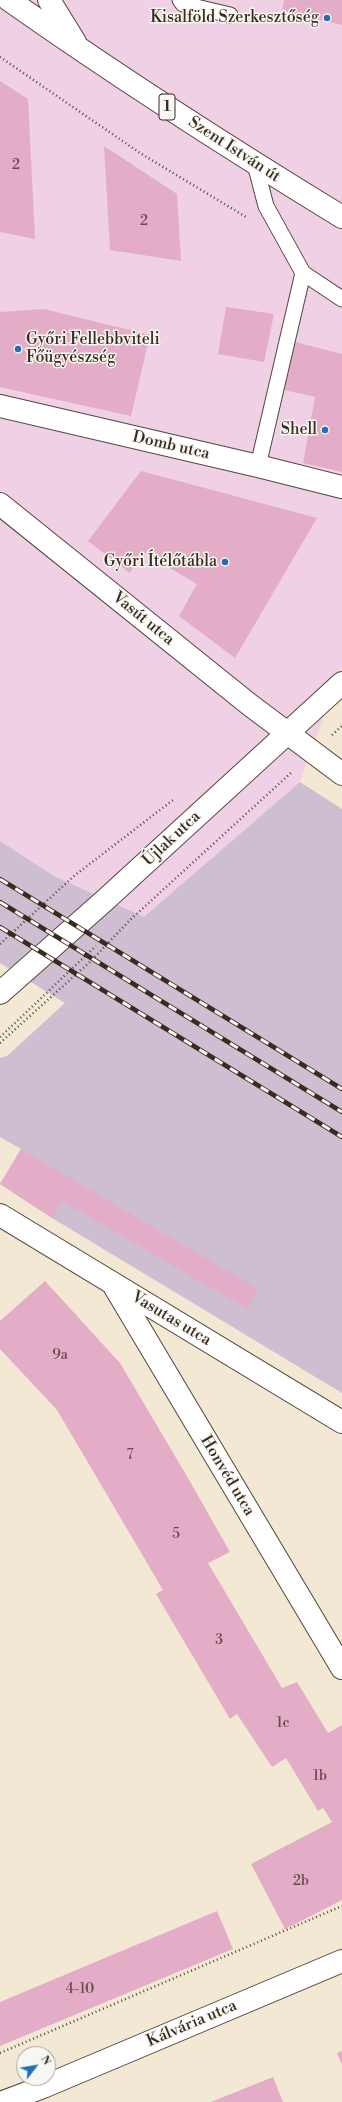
<!DOCTYPE html>
<meta charset="utf-8">
<style>
body{margin:0}
#map{position:relative;width:342px;height:2102px;overflow:hidden;background:#f2e8d3;font-family:"Libre Bodoni",serif}
canvas{display:block}
.north{position:absolute;left:16px;top:2046px;width:40px;height:40px;box-sizing:border-box;background:#f6f6f2;border:1px solid #aba49d;border-radius:50%;rotate:59deg;font-size:11px;font-weight:700;line-height:16px;text-align:center;color:#3b2a1e}
.north::after{content:'';display:block;margin:auto;width:14px;height:18px;background:#1f6fb2;clip-path:polygon(50% 0,100% 100%,50% 72%,0 100%)}
</style>
<div id="map">
<canvas width="342" height="2102"></canvas>
<div class="north">N</div>
</div>
<script>
const g = document.querySelector('canvas').getContext('2d');
g.lineJoin = 'round';
function paint(path, color) { g.fillStyle = color; g.fill(path, 'evenodd'); }
function strokePath(path, color, width, dash) { g.strokeStyle = color; g.lineWidth = width; g.lineCap = dash ? 'butt' : 'round'; g.setLineDash(dash || []); g.stroke(path); }
function label(font, color, halo, rows, align = 'center') {
  g.font = font + ' "Libre Bodoni",serif'; g.lineWidth = 3; g.setLineDash([]); g.textBaseline = 'middle'; g.strokeStyle = halo; g.fillStyle = color; for (const [text, x, y, turn = 0] of rows) {
    g.save(); g.translate(x, y); g.rotate((+turn || 0) * Math.PI / 180); g.textAlign = isNaN(turn) ? turn : align; if (halo) g.strokeText(text, 0, 0); g.fillText(text, 0, 0); g.restore();
  }
}
paint(new Path2D(`
 M0,0H342V668L300,782L144,918L54,876L0,841Z`), '#f0d0e5');
paint(new Path2D(`
 M300,782L342,809V1393L52,1218L0,1184L21,1149L0,1137V1058L7,1056L65,1003L0,963V841L54,876L144,917Z`), '#cebed2');
paint(new Path2D(`
 M284,0H342V25L282,11Z
 M0,81L28,99L35,239L0,232Z
 M104,146L177,194L181,261L110,250Z
 M226,307L274,314L264,362L218,354Z
 M44,309L150,335L131,416L0,387V312Z
 M295,342L342,354V472L303,463L315,397L284,390Z
 M141,471L317,518L235,658L179,616L197,584L141,551L130,573L88,541Z
 M21,1149L258,1289L247,1309L62,1201L52,1218L0,1184Z
 M45,1281L120,1363L188,1478L230,1552L208,1563L282,1688L297,1682L328,1733L342,1725V1900L285,1929L251,1864L332,1822L323,1808L318,1811L286,1758L272,1767L237,1714L230,1719L156,1594L163,1590L57,1410L0,1349V1321Z
 M217,1911L233,1949L0,2046V2002Z
 M342,2051V2065L337,2053Z
 M273,2077L283,2102H211Z`), '#e3adc7');
const lane = new Path2D(`
 M180,0L183,4L230,15
 M255,164L266,206L303,273L342,299
 M258,466L303,273`);
const street = new Path2D(`
 M0,406L258,466L342,487
 M0,504L250,705L342,774
 M0,993L104,901L342,683
 M0,1215L342,1422
 M113,1284L342,1668
 M3,2102L43,2087L342,1961`);
const primary = new Path2D(`
 M9,0C117,76 229,148 342,217
 M49,0L75,42`);
strokePath(lane, '#564639', 17);
strokePath(street, '#564639', 24);
strokePath(primary, '#564639', 24);
strokePath(new Path2D(`
 M0,57L140,153L246,217
 M332,735L342,726
 M0,944L74,876L173,800
 M0,1037L96,946
 M0,1043L92,960L130,920L293,771
 M0,2053L342,1906`), '#564639', 2.5, [1, 3]);
strokePath(lane, '#fff', 15);
strokePath(street, '#fff', 22);
strokePath(primary, '#fff', 22);
const rail = new Path2D(`
 M0,879L342,1089
 M0,902L342,1112
 M0,927L342,1137`);
strokePath(rail, '#3b2a1e', 4.5);
strokePath(rail, '#f6f6f2', 3, [9]);
for (const [x, y, r, color] of [
 [327,18,4,"#1f6fb2"],
 [18,349,4,"#1f6fb2"],
 [325,430,4,"#1f6fb2"],
 [225,562,4,"#1f6fb2"]
]) { const dot = new Path2D(); dot.arc(x, y, r, 0, 2 * Math.PI); g.fillStyle = color; g.fill(dot); strokePath(dot, '#f6f6f2', 1.5); }
label('14px', '#654b48', null, [
 ["2",16,166],
 ["2",144,222],
 ["9a",60,1356],
 ["7",130,1456],
 ["5",176,1535],
 ["3",219,1641],
 ["1c",283,1724],
 ["1b",320,1777],
 ["2b",301,1882],
 ["4-10",80,1990]
]);
for (const [x, y, w] of [
 [167,107,16]
]) { const box = new Path2D(); box.roundRect(x - w / 2, y - 13, w, 26, 3); g.fillStyle = '#f6f6f2'; g.fill(box); strokePath(box, '#3b2a1e', 1); }
label('bold 15px', '#3b2a1e', null, [
 ["1",167,107]
]);
label('16px', '#3b2a1e', '#f6f6f2', [
 ["Kisalföld Szerkesztőség",319,18],
 ["Győri Fellebbviteli",26,340,"left"],
 ["Főügyészség",26,358,"left"],
 ["Shell",317,430],
 ["Győri Ítélőtábla",217,562]
], 'right');
label('16px', '#3b2a1e', '#f6f6f2', [
 ["Szent István út",234,150,33],
 ["Domb utca",171,446,13],
 ["Vasút utca",143,619,39],
 ["Újlak utca",172,839,-43],
 ["Vasutas utca",171,1319,31],
 ["Honvéd utca",227,1476,59],
 ["Kálvária utca",192,2024,-23]
]);
</script>
